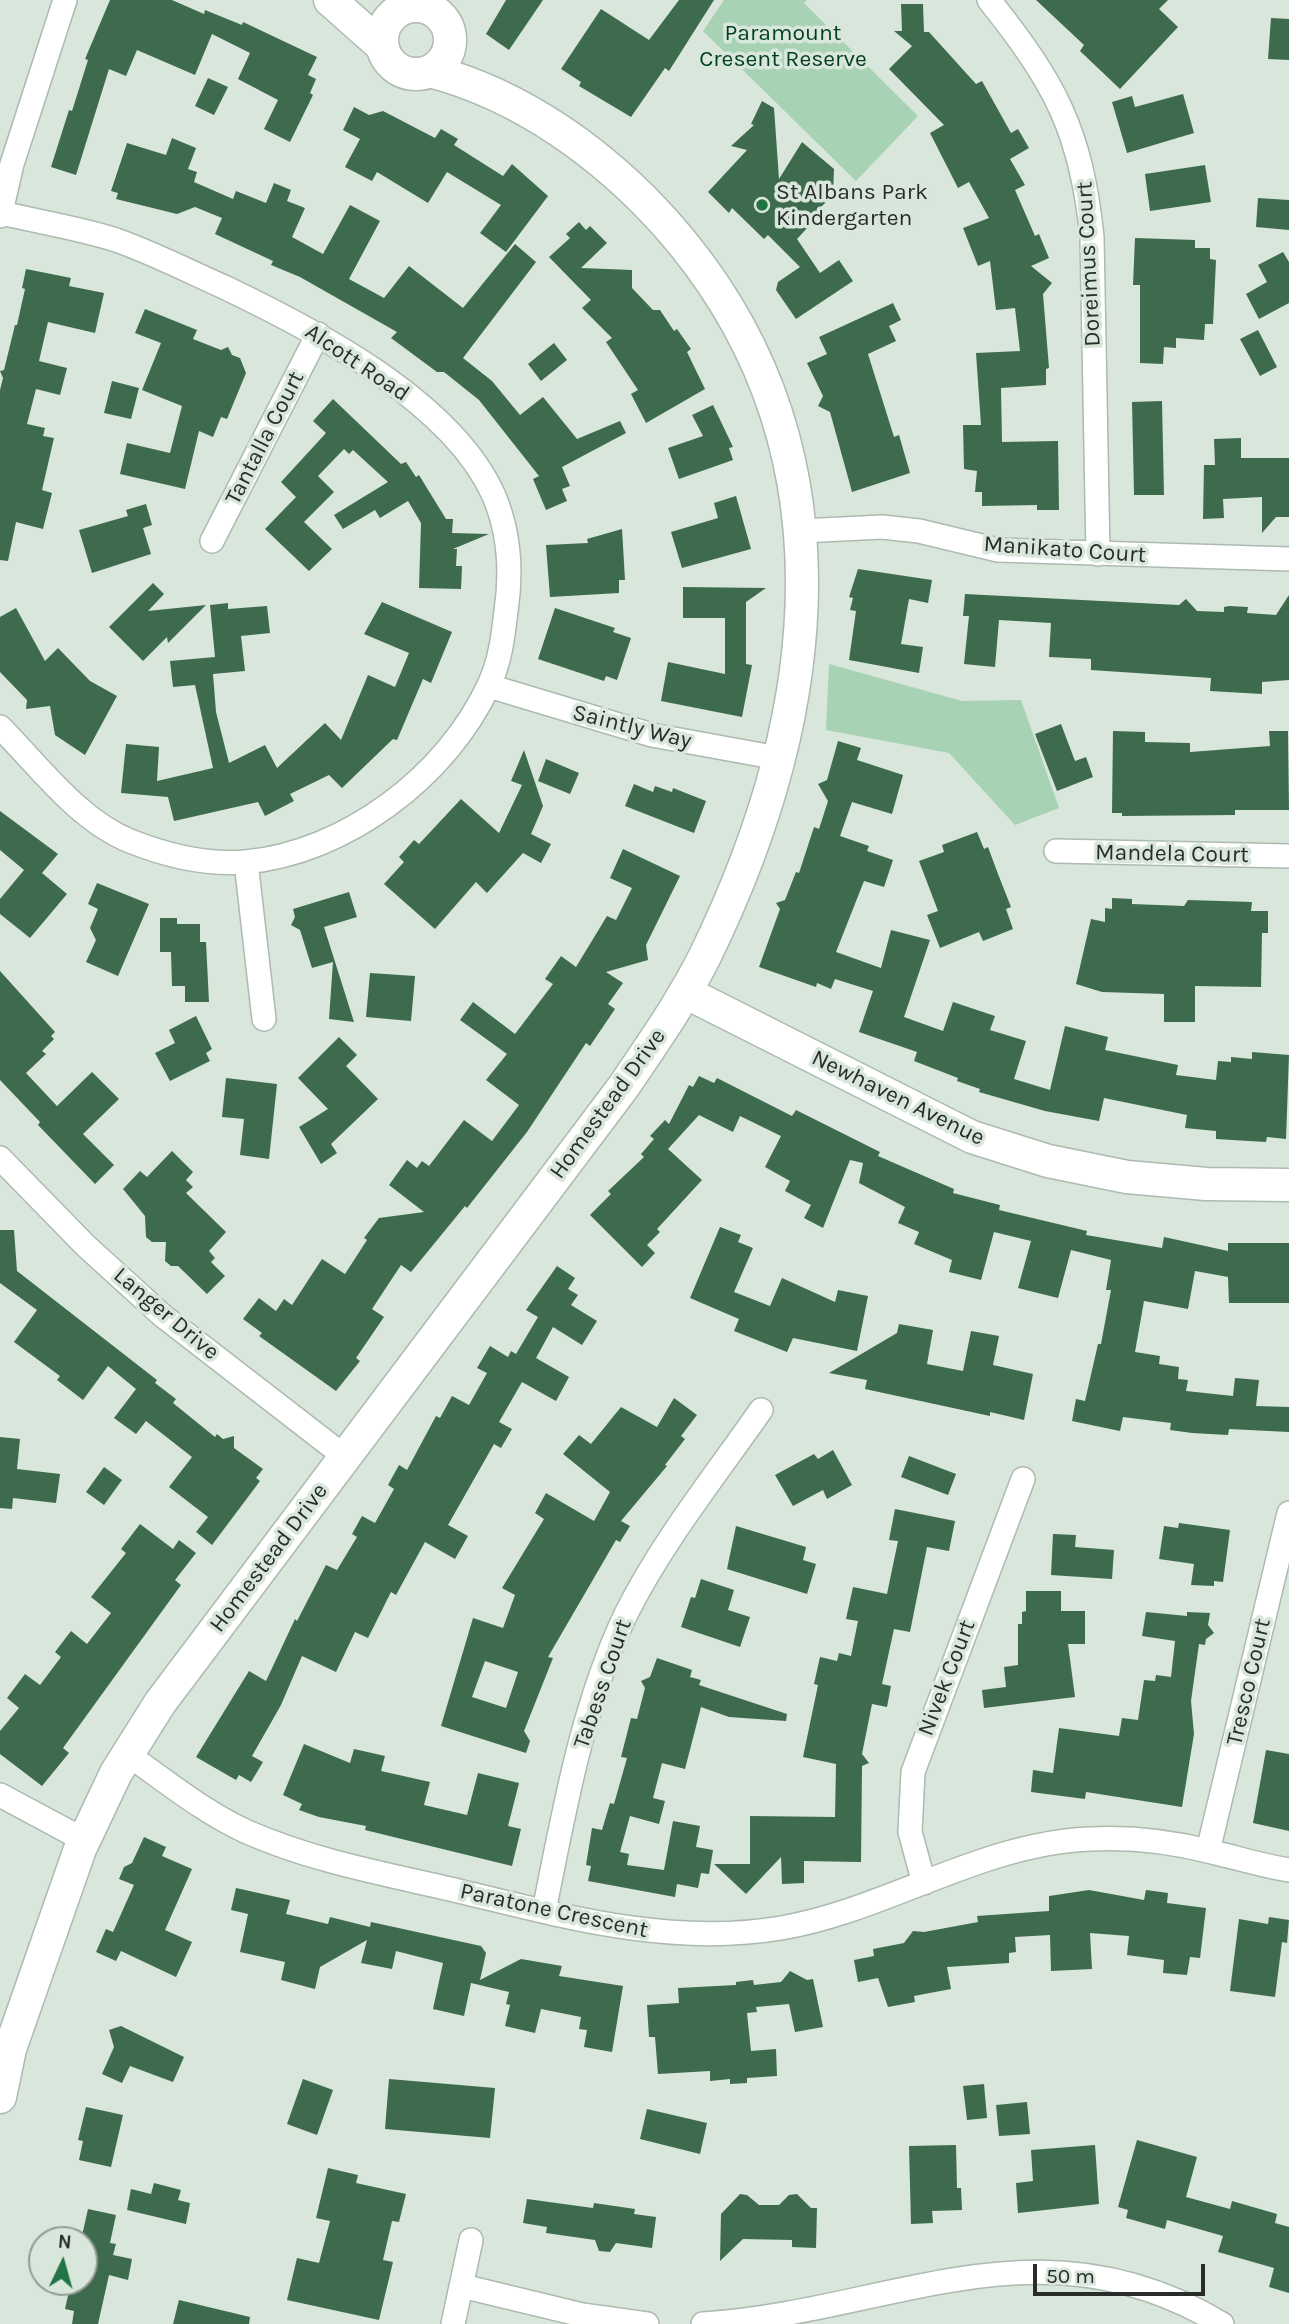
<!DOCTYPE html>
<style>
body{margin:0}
#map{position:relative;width:1289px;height:2324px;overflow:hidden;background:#d8e6db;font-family:Karla,sans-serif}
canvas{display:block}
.north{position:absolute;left:28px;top:2226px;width:70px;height:70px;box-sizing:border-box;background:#d8e6db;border:2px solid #929c94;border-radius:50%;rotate:5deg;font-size:19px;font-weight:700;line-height:28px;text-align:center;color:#282d29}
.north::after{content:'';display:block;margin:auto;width:24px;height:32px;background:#237445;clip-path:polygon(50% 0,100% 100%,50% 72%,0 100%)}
.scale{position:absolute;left:1033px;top:2264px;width:172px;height:32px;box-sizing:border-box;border:4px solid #282d29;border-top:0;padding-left:9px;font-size:21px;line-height:24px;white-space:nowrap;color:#282d29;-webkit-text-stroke:5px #d8e6db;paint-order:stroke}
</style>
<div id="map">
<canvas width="1289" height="2324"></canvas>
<div class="north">N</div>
<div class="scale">50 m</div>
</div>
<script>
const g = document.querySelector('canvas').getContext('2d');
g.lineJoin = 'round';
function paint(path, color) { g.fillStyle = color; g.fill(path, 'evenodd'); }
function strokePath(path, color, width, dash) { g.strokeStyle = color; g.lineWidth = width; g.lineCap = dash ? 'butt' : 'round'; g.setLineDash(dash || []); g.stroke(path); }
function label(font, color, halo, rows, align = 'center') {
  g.font = font + ' Karla,sans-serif'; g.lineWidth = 7; g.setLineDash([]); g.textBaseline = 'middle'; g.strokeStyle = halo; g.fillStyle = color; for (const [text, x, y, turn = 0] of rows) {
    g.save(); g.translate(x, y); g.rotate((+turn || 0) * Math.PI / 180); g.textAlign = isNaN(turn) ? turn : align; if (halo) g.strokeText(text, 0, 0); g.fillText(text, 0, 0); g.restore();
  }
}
paint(new Path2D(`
 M724,0H807L804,3L918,116L856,181L703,31Z
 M829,664L962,701L1021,700L1059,808L1015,825L949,753L826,730Z`), '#a8d2b4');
paint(new Path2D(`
 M110,0H172L204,14L205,10L242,25L243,22L317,57L308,75L316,79L310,93L313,95L290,142L264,129L278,100L238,79L250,53L212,34L195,75L137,50L126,76L109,69L76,175L51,167L69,110L72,111L88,60L85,59Z
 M506,0H543L509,50L486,34Z
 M679,0H714L669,71L665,68L631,117L579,86L581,82L561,69L601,9L649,40Z
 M1036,0H1168L1159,9L1178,27L1120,89L1080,51L1084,45Z
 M901,4H923L924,32H929L976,84L982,81L1011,133L1018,129L1029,148L1010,159L1025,185L1015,190L1035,236L1039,234L1049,258L1031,266L1052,283L1043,294L1049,368L1046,369V385L1001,388L1002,442L1058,441L1059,510H1037V505L982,506V492H975L977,471L964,469L963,425H981L976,353L1020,351L1015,308L996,310L990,261L978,266L963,228L989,218L969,182L958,188L930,133L944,125L889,69L912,46L894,31H902Z
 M1271,18L1289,19V60L1268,59Z
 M208,78L228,87L214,115L195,106Z
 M1183,94L1194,133L1127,153L1112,102L1132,96L1135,107Z
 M762,101L774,108L779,179L802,142L834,169L833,195L807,221L810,225L797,239L820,273L839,260L853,281L796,319L776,290L778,282L800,267L768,235L764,239L732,208L729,213L708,192L747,150L731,146L754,125L751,124Z
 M354,107L369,115L383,111L435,138L441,129L458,139L454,145L503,176L512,164L548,196L506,252L480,233L501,205L447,172L428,203L377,172L372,181L345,167L360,139L343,130Z
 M172,138L196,148L188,169L197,172L194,182L233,199L236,191L266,203L274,183L291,190L287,201L305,208L292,237L323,254L350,205L380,221L349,279L384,298L409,266L463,308L515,244L536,262L463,358L492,381L520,415L543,397L577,439L620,421L626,433L562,467L570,486L562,489L567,501L546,510L533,479L539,476L479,400L444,372H437L391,338L397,332L300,277L271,265L273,261L215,234L222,218L195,207L177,214L116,199L118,193L111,191L127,143L166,155Z
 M1205,165L1211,202L1150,211L1145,174Z
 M1258,198L1289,200V230L1256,227Z
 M579,222L586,230L590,226L607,243L581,268L632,270V288L653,310H660L674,331L677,329L691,349L687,352L705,389L646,423L631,394L638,390L606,342L612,338L582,308L591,300L549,257L570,238L566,234Z
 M1135,238L1195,240V248H1210V259L1216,260L1213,324H1205L1204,340L1176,338V348L1164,347L1163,364L1140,363V285H1133Z
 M1283,252L1289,262V303L1259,319L1246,294L1267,282L1258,265Z
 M26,269L71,278L69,286L104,293L95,333L48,322L39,361L67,368L60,395L36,389L27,424L45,428L43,436L54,438L42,490L52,493L43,529L16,522L8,561L0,560V390L3,378L0,371L4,370L15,325H17L25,289L22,288Z
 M893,303L901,320L889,326L896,341L868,354L894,437L899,435L910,473L852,492L830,412L818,406L823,396L807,363L827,354L819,337Z
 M145,309L197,330L193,339L221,350L228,347L232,355L240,358L246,373L227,419L221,417L213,437L199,431L185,489L120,474L127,443L170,453L182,406L142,390L161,343L135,333Z
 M1258,330L1277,367L1260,376L1240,339Z
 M554,343L567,360L541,381L528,364Z
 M112,381L139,388L131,419L104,413Z
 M333,399L401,464L406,462L416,477L419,475L446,519H453L452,533L489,534L453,549H457L456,566H462L461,589L419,588L421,523L408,501L380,518L375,510L343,529L334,515L388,482L353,450L349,454L344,449L318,476L334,492L304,522L332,549L309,571L265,529L296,497L281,482L326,433L313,421Z
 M1162,401L1164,495H1134L1132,402Z
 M713,405L733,447L729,448L733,460L679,479L668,448L703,436L692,415Z
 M1241,438V458H1289V517H1276L1262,533V497L1223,499L1224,518L1203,519L1204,465H1215L1214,439Z
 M736,496L751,549L682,568L671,532L718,518L714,503Z
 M146,504L152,525L143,528L151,554L92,573L79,530L128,516L126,510Z
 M622,529L625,580H619V593L550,597L546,545L588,543L587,539Z
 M858,569L932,580L928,603L909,599L901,644L923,647L919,673L849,660L856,611L850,610L853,598L849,597Z
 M153,583L164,594L148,611L206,605L168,643L167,637L143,661L109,627Z
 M683,587L766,588L746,602V664L752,665L742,717L661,701L668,662L725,674V618H683Z
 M965,594L1179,605L1186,599L1197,611L1224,612V607L1229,606L1248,607L1247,613L1276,615L1289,595V680L1262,682V694L1210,691L1211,678L1091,670V659L1049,657L1051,623L999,620L995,667L964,664L969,616H963Z
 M382,602L452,632L431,683L423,679L397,740L393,739L342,788L329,775L290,794L294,801L265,816L258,802L174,821L168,797L121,793L126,744L159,747L157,781L213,768L195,685L173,687L170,661L215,657L210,605L228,603V609L267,606L270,633L241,636L245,671L213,674L216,712L229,763L265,745L277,768L325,723L341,740L368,675L395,687L409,653L364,634Z
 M16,608L45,661L58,648L90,681L117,696L85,755L55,735L50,706L26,709L27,700L0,672V617Z
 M555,608L615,628L613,632L631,638L617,680L606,676L604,681L538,659Z
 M1061,724L1075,761L1086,757L1093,777L1057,791L1035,734Z
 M1113,731L1145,732V742L1190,743V752L1270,746L1269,731H1288L1289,810H1235V815L1122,816V813H1112Z
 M838,741L861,748L857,760L903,775L892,814L852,802L840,836L869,846L867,851L893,860L884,887L864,881L836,952L881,968L891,930L930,940L904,1017L943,1031L953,1002L995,1016L990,1030L1026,1041L1014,1079L1050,1090L1065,1026L1108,1037L1105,1050L1178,1065L1176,1075L1216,1080L1218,1061L1231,1062V1057L1252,1059V1052L1289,1055L1286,1139L1267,1137L1266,1142L1216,1139V1131L1185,1128L1187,1115L1104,1098L1099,1121L1045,1111L979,1092L980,1089L957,1081L958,1078L914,1061L917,1052L859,1032L873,991L835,979L831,989L817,983L816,987L759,967L780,909L776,903L785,900L796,872L799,873L814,827L819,829L828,801L818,784L827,780Z
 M524,750L543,806L531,834L551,844L541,863L523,853L487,893L476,882L435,929L384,884L404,862L399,857L414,840L419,844L461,799L499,833L522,785L511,781Z
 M546,759L579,773L570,794L538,781Z
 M634,784L653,792L655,786L672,792L673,788L706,801L694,833L625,806Z
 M0,811L58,854L42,873L67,894L30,938L0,914V899L24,870L0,850Z
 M977,832L984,849L988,847L998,874L1011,907L1006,909L1013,929L983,941L979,932L940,948L927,915L938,911L919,861L944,852L942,845Z
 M623,849L680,876L646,945L648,960L606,972L623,983L608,1004L615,1009L590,1046L586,1043L527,1132L467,1208L465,1206L411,1272L401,1265L372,1309L384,1317L356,1358L360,1361L336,1391L259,1336L262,1333L243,1319L259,1298L276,1311L284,1299L292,1305L322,1259L345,1274L367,1240L364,1238L379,1218L424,1212L389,1185L407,1160L417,1168L422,1161L429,1166L464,1120L492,1141L519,1105L486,1080L507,1054L460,1020L473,1002L515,1034L553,984L545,979L561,956L576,967L607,916L616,920L632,888L610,878Z
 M97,883L149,904L118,976L86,962L96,940L90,928L98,909L88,904Z
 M349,892L357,917L324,927L354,1022L329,1019L333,962L312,968L300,930L291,925L295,917L293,909Z
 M1112,898L1132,899V904L1184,906L1188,900L1252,902L1251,911H1268V933H1262L1261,987L1195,986V1022H1164V994L1102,992L1076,984L1091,919L1105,922V908L1112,909Z
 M160,918H177V924H200V942H206L209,1002H185V986H172L171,952H160Z
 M0,971L55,1032L51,1036L54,1039L42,1051L46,1054L26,1073L57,1106L92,1072L119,1099L83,1134L114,1165L95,1184L38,1125L40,1122L0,1080Z
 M370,973L415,976L411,1021L366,1017Z
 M196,1016L212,1049L206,1053L210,1061L170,1081L155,1053L175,1043L169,1030Z
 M339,1037L357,1055L346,1066L378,1099L331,1144L337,1153L321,1164L299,1127L328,1109L298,1078Z
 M699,1076L714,1083L717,1078L792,1116L796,1110L880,1152L878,1156L954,1189L953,1193L1000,1205L999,1210L1087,1231L1086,1235L1162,1248L1164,1237L1228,1251V1243H1289V1303H1229L1228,1277L1195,1271L1188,1309L1144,1301L1135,1352L1160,1356L1159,1364L1179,1367L1178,1379L1188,1380L1186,1391L1233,1396L1235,1378L1259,1380L1256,1406L1289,1407V1432L1229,1429L1228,1435L1192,1433L1170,1430L1171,1423L1123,1417L1120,1431L1072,1421L1076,1399L1085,1401L1098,1344H1101L1111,1290H1106L1111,1260L1071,1250L1058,1298L1018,1288L1031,1241L994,1232L981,1280L949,1272L952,1260L914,1244L919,1232L898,1223L905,1207L859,1183L863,1163L850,1160L823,1228L804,1218L811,1205L785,1191L790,1181L765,1167L781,1136L740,1116L733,1132L699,1115L668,1149L702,1180L657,1229L660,1232L647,1245L655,1253L642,1267L590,1215L611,1194L608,1191L644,1157L641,1154L654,1139L650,1136L665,1120L669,1124L689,1085L693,1087Z
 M226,1078L277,1084L269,1159L240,1155L244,1119L222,1117Z
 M172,1151L193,1172L186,1180L193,1187L186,1193L226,1232L209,1251L215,1258L211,1262L225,1276L207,1294L178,1266H171L165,1261L166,1242H152L146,1237L145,1216L123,1189L140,1171L147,1177Z
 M720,1227L741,1235L738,1242L753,1248L734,1292L770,1306L782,1278L835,1302L838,1290L868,1296L857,1351L793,1338L787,1352L734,1331L739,1319L690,1298Z
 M0,1230H14L17,1271L157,1380L155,1383L176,1399L173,1403L215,1437L217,1434L223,1439L234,1436V1448L263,1469L256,1478L260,1481L212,1545L196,1532L208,1517L169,1487L192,1457L146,1421L136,1434L114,1418L136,1389L108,1366L83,1400L57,1380L60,1376L14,1342L37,1310L0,1283Z
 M557,1266L575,1278L568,1289L578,1295L571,1305L597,1321L582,1345L553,1327L536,1358L569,1377L556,1401L522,1382L499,1422L512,1429L501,1448L494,1444L448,1525L468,1536L455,1559L425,1542L396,1595L391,1592L368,1638L355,1632L336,1672L302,1656L281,1705L252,1756L263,1762L251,1782L239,1775L236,1780L196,1757L249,1671L266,1681L295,1619L297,1621L326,1565L337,1570L357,1537L352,1534L362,1516L375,1523L394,1489L388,1485L399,1465L407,1470L436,1416L440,1418L452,1396L469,1405L487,1373L477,1368L490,1346L508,1357L511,1351L516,1354L538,1317L526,1310Z
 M899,1324L933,1330L927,1364L963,1371L971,1331L999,1336L993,1365L1033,1374L1024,1420L990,1412V1416L865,1389L867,1380L829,1373L897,1333Z
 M674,1398L697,1415L681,1436L685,1439L665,1465L667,1466L621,1521L630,1526L620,1542L616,1540L548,1657L553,1658L524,1731L530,1741L526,1753L441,1726L473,1618L503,1628L515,1595L502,1588L544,1519L535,1513L546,1493L594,1521L610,1492L563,1454L579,1435L591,1444L621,1407L657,1427ZM485,1661L518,1672L506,1708L472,1697Z
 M0,1437L20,1439L17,1469L60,1474L56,1503L13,1498L12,1509L0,1508Z
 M833,1450L852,1485L827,1499L823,1490L793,1506L775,1475L814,1454L818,1459Z
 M909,1456L956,1474L948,1495L901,1477Z
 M104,1467L122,1480L104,1505L86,1492Z
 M895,1509L955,1521L949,1551L927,1547L910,1632L894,1629L882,1684L891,1686L887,1707L872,1704L862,1754L869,1763L862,1766L861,1862L804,1861V1883L782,1884L781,1857L746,1894L714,1864H750V1816L835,1817L836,1764L803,1757L818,1685L814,1684L820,1657L837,1661L839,1653L851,1656L858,1621L846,1619L853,1587L887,1594L898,1541L889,1540Z
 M1179,1523L1230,1530L1223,1582L1214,1581V1586L1191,1585L1194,1564L1159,1559L1164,1526L1178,1528Z
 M140,1524L173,1549L179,1540L196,1553L175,1580L181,1585L63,1748L69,1753L42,1786L0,1754V1731L19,1708L7,1698L25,1674L40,1685L61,1657L55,1652L71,1631L87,1644L111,1613L91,1597L126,1553L121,1549Z
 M736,1526L806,1547L803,1560L816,1564L807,1594L727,1569Z
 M1053,1534L1076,1535L1075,1547L1114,1550L1112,1579L1051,1575Z
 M701,1579L734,1590L728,1610L750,1617L740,1647L681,1627L691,1597L695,1598Z
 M1026,1591H1061V1611H1085V1644H1068L1075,1697L984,1708L982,1690L1006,1687L1004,1667L1018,1665V1624H1022V1612L1026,1611Z
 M1146,1612L1187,1616V1612L1210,1613L1208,1625L1214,1633L1206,1639L1205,1645L1199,1644L1191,1701L1194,1734L1182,1807L1086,1792L1085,1799L1031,1792L1033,1770L1053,1773L1059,1728L1119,1736L1122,1718L1138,1720L1144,1680L1155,1681L1156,1675L1171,1677L1175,1641L1142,1636Z
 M657,1658L692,1670L690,1677L701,1680L699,1685L787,1714L786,1721L729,1717L701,1707L685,1769L662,1763L653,1798L665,1801L659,1824L630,1816L620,1852L629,1854L627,1865L664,1870L673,1821L700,1826L696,1847L713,1850L709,1874L701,1873L698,1888L677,1884L675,1897L588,1881L591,1866L586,1865L592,1828L602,1830L610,1803L614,1804L627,1758L621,1757L631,1718L637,1719L645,1688L641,1681L650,1677Z
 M304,1744L350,1763L354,1749L385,1756L381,1771L430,1782L424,1805L467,1815L478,1773L519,1783L508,1826L521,1829L512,1866L365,1830L366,1826L319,1817L299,1810L302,1804L283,1795Z
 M1266,1750L1289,1754V1831L1253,1823Z
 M144,1837L166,1847L162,1856L192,1869L165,1930L192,1942L176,1977L121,1951L116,1961L96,1952L106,1929L113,1932L134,1885L119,1879L124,1867L132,1863Z
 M236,1888L290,1900L286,1914L328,1924L330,1917L370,1927L371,1922L481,1946L486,1953L480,1980L521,1959L562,1966L559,1976L623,1986L612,2052L584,2047L587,2030L579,2029L581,2017L541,2009L535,2033L505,2026L510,2005L506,2004L509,1992L471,1983L464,2016L433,2009L443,1963L396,1951L392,1969L361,1963L367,1940L320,1967L315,1989L281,1980L285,1962L240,1952L248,1914L231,1910Z
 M1089,1890L1144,1900L1146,1890L1168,1893L1167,1903L1206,1908L1200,1958L1190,1957L1187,1975L1163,1973L1164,1960L1127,1955L1129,1936L1090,1933L1092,1969L1051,1971L1050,1935L1015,1937L1016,1952L1009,1953V1963L947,1967L951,1989L914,1996L915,2002L888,2007L878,1978L858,1982L854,1960L874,1956L873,1949L904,1943L913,1931L924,1932L978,1922L977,1916L1049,1911V1896Z
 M1269,1917L1289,1920L1287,1943L1282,1942L1275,1997L1230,1991L1239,1919L1268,1924Z
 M790,1971L807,1980L813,1979L823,2027L795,2032L789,2004L756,2007L757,2012L747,2013L751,2051L776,2049L777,2076L747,2078V2083L730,2084V2079L710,2081V2071L658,2074L655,2037H649L647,2005L679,2003L678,1988L736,1985V1982L753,1980L754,1985L781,1982Z
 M121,2026L184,2057L173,2082L130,2066L122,2083L102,2074L114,2047L109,2030Z
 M303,2079L333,2090L317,2135L287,2124Z
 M389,2079L495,2088L490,2138L385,2129Z
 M984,2084L987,2118L967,2120L963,2086Z
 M1027,2102L1030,2134L999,2136L996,2105Z
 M86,2107L123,2115L111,2167L79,2160L83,2141L78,2140Z
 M647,2109L707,2123L700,2154L640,2139Z
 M1137,2140L1197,2157L1186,2197L1230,2209L1232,2201L1277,2214L1275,2223L1289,2227V2293L1269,2287L1274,2268L1218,2252L1223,2236L1167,2220L1165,2229L1126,2218L1128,2210L1118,2207Z
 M956,2145L957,2188H961L962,2210L932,2211L933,2223L911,2224L909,2146Z
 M1095,2145L1099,2204L1018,2213L1016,2183L1033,2181L1031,2150Z
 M328,2168L358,2175L356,2183L406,2194L399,2222L392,2221L383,2260L393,2262L379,2320L287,2300L297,2258L319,2263L330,2221L316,2218Z
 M154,2183L181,2190L178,2200L190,2203L186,2224L127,2210L131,2189L151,2194Z
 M740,2194L747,2195L759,2205H779L789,2195L797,2194L811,2208H817L816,2248L792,2247V2240L743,2239L720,2261L721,2214Z
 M527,2199L593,2208L594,2203L635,2209L634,2214L656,2217L652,2248L616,2243L610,2252L599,2251L595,2240L546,2233L547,2227L523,2223Z
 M88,2209L116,2215L110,2243L116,2244L113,2255L132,2259L128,2280L109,2275L98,2324H72L74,2311L65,2309L71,2282H84V2240H81Z
 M179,2300L250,2317L249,2324H173Z`), '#3e6b4d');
const street = new Path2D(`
 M989,0C1055,83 1081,130 1092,237L1098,554
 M0,216L12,164L65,0
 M801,531L882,527L919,531L998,550L1289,559
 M212,541L318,334
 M489,686L652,735L778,758
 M0,727C38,765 78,820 130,841C165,855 206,865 245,862C346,853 447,776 489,685C500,662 503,637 506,611C512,571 510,534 494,496C452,401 314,330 224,287C188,271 153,253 116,240C79,228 39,222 1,213
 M1056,851L1289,856
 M246,862L264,1019
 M0,1158L86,1246L163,1316L344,1456
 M127,1754C166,1781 202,1811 245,1831C310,1860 380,1873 450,1889C559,1915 668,1947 781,1928C887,1910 981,1843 1091,1839C1131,1837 1173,1842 1212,1852C1238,1858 1263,1866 1289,1870
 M0,1795L84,1840
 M1208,1851L1289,1513
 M924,1883L910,1832L913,1772L1023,1479
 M544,1911C564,1812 582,1706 626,1614C662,1542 715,1476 761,1410
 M462,2286L582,2315L647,2324
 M453,2324L471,2240
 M703,2324C891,2312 1038,2214 1222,2324`);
const secondary = new Path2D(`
 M330,0L383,47
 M382 40a34 34 0 1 1 68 0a34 34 0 1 1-68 0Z
 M685,992L972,1137L1048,1161L1127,1177L1206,1184L1289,1185
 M0,2097L10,2049L80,1849L116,1773L160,1703L624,1086C653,1043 682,1002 705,956C823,714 858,442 668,226C605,155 522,95 430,71`);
strokePath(street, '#acbab0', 26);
strokePath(secondary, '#acbab0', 35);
strokePath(street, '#fff', 23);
strokePath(secondary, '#fff', 32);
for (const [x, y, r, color] of [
 [762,205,7,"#237445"]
]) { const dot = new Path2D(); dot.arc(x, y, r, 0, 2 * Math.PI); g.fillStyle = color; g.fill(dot); strokePath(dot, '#d8e6db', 2.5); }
label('23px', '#023f20', '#d8e6db', [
 ["Paramount",783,33],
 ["Cresent Reserve",783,59]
]);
label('23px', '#282d29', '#d8e6db', [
 ["St Albans Park",776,192],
 ["Kindergarten",776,218]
], 'left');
label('23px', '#282d29', '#d8e6db', [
 ["Doreimus Court",1089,264,-93],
 ["Alcott Road",357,363,34],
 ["Tantalla Court",265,438,-63],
 ["Manikato Court",1065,550,4],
 ["Saintly Way",632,727,14],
 ["Mandela Court",1172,854,1],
 ["Newhaven Avenue",898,1098,26],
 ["Homestead Drive",608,1104,-54],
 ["Langer Drive",166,1314,40],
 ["Homestead Drive",269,1558,-53],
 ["Nivek Court",947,1678,-69],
 ["Tresco Court",1249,1682,-77],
 ["Tabess Court",603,1684,-71],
 ["Paratone Crescent",554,1911,12]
]);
</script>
